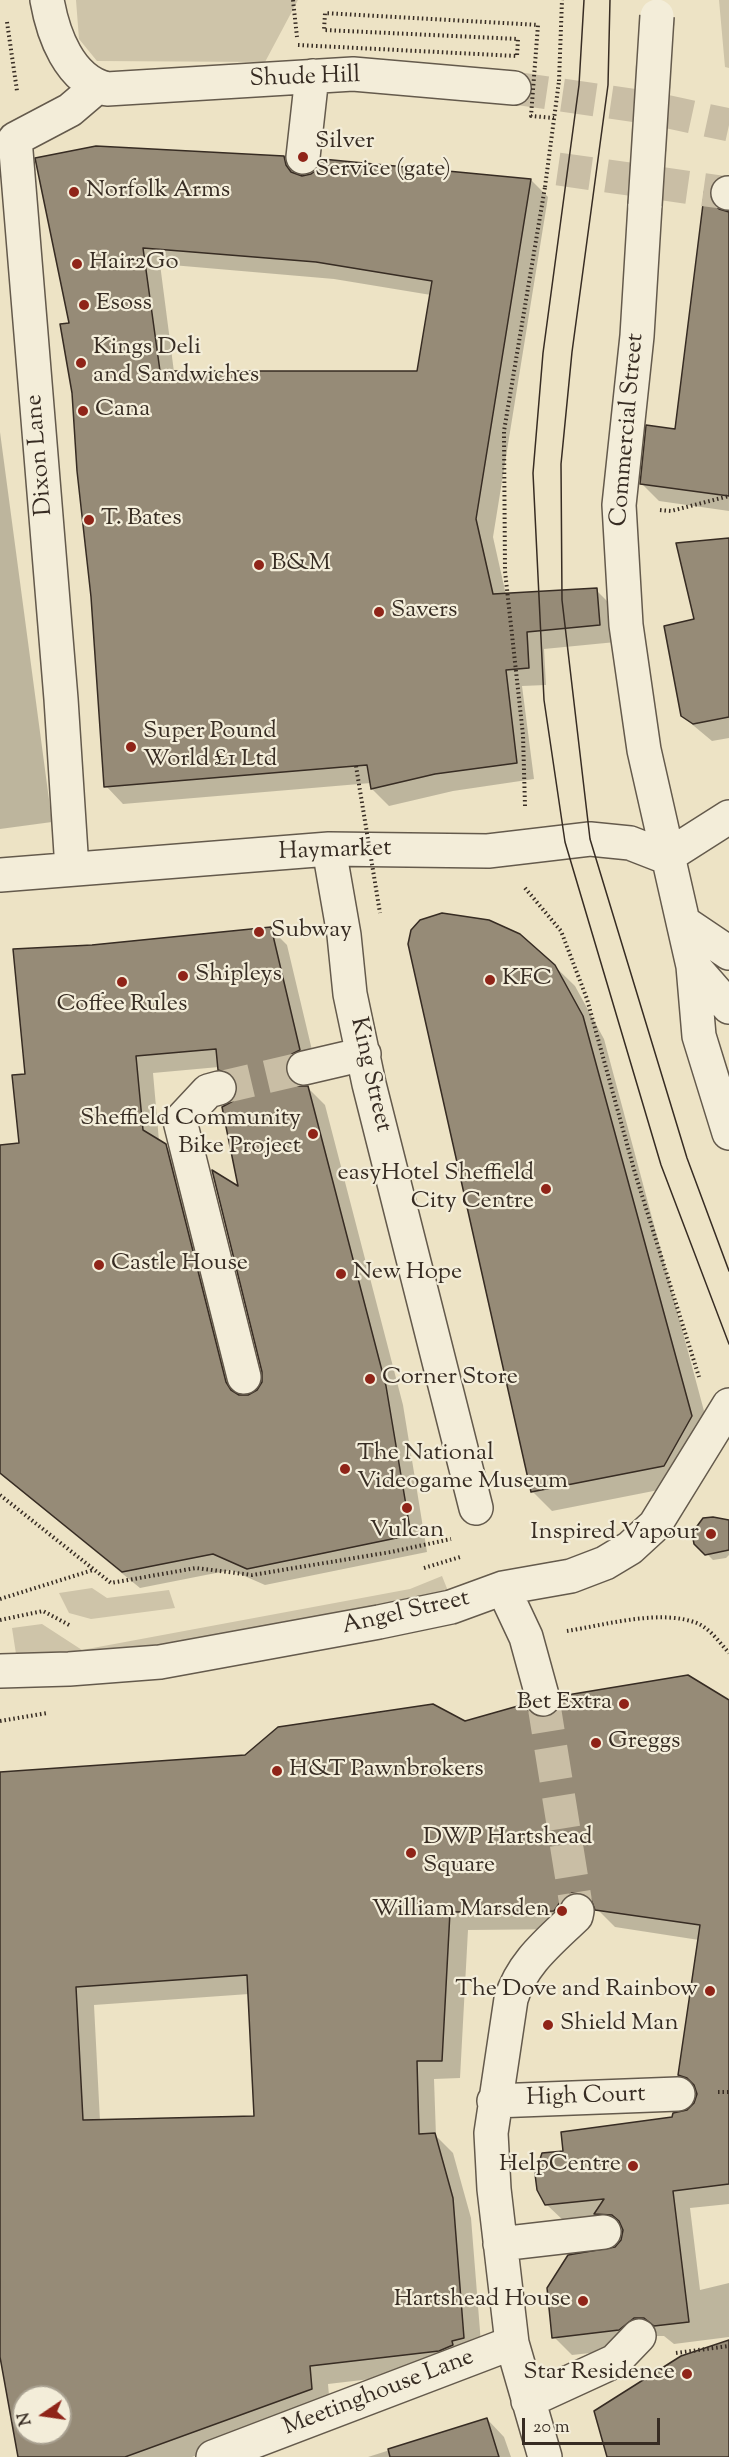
<!DOCTYPE html>
<meta charset="utf-8">
<style>
body{margin:0}
#map{position:relative;width:729px;height:2457px;overflow:hidden;background:#ede3c5;font-family:"Sorts Mill Goudy",serif}
canvas{display:block}
.north{position:absolute;left:12px;top:2385px;width:60px;height:60px;box-sizing:border-box;background:#f3edd9;border:2px solid #a8a090;border-radius:50%;rotate:257deg;font-size:16px;font-weight:700;line-height:24px;text-align:center;color:#372c23}
.north::after{content:'';display:block;margin:auto;width:21px;height:27px;background:#8f2418;clip-path:polygon(50% 0,100% 100%,50% 72%,0 100%)}
.scale{position:absolute;left:522px;top:2418px;width:138px;height:27px;box-sizing:border-box;border:3px solid #372c23;border-top:0;padding-left:8px;font-size:18px;line-height:21px;white-space:nowrap;color:#372c23;-webkit-text-stroke:4px #f3edd9;paint-order:stroke}
</style>
<div id="map">
<canvas width="729" height="2457"></canvas>
<div class="north">N</div>
<div class="scale">20 m</div>
</div>
<script>
const g = document.querySelector('canvas').getContext('2d');
g.lineJoin = 'round';
function paint(path, color) { g.fillStyle = color; g.fill(path, 'evenodd'); }
function strokePath(path, color, width, dash) { g.strokeStyle = color; g.lineWidth = width; g.lineCap = dash ? 'butt' : 'round'; g.setLineDash(dash || []); g.stroke(path); }
function label(font, color, halo, rows, align = 'center') {
  g.font = font + ' "Sorts Mill Goudy",serif'; g.lineWidth = 4.5; g.setLineDash([]); g.textBaseline = 'middle'; g.strokeStyle = halo; g.fillStyle = color; for (const [text, x, y, turn = 0] of rows) {
    g.save(); g.translate(x, y); g.rotate((+turn || 0) * Math.PI / 180); g.textAlign = isNaN(turn) ? turn : align; if (halo) g.strokeText(text, 0, 0); g.fillText(text, 0, 0); g.restore();
  }
}
paint(new Path2D(`
 M76,0H298L265,62L97,61L79,39Z
 M719,0H729V68L725,67Z
 M442,1576L448,1591L415,1605L79,1660L16,1654L12,1628L42,1624L82,1650L410,1589Z
 M92,1588L107,1598L169,1590L175,1608L91,1619L69,1613L59,1593Z`), '#cec4a9');
paint(new Path2D(`
 M284,158L302,177L531,180L548,197L493,537L506,595L596,590L613,607L616,642L544,649L546,685L522,686L534,779L453,791L389,806L372,789L371,783L123,804L106,786L71,325L37,159ZM160,264L334,279L431,295L418,373L174,372Z
 M729,218V511L659,501L642,484L676,431Z
 M0,432L52,822L0,829Z
 M729,539V738L712,741L682,716L696,620Z
 M442,915L466,916L509,929L533,945L575,986L604,1039L711,1437L684,1485L552,1511L532,1491Z
 M270,928L287,945L316,1067L303,1080V1087L308,1088L325,1105L403,1405L427,1552L265,1585L231,1570L140,1588L0,1474V1230L24,1310L27,1075L92,946ZM219,1067L239,1087L234,1102L240,1189L264,1382L258,1391L248,1397H242L183,1162L159,1141L153,1073Z
 M729,1530V1555L726,1558L713,1560L696,1543Z
 M729,1701V2204L690,2208L700,2290L729,2283V2337L674,2344L664,2336H653L637,2348L572,2355L554,2337L622,2241L624,2233L565,2222L546,2204L564,2152L674,2118L688,2111L696,2104L698,2093L680,2075L699,1940L615,1927L598,1910L590,1911L572,1929L468,1930L460,2078L434,2079L436,2136L453,2153L471,2218L482,2356L457,2369L328,2384L330,2407L192,2457H20L0,2344V1773L245,1757L465,1723L525,1706L538,1719ZM249,1994L255,2117L100,2121L94,2005ZM24,2397H60V2433H24Z
 M487,2419L504,2437L511,2457H368Z`), '#0003');
const building = new Path2D(`
 M96,146L284,156L286,165L291,172L302,176L311,174L318,169L322,159L531,179L476,519L493,594L597,588L600,625L527,632L529,668L506,670L517,763L435,774L371,789L367,765L104,787L91,597L77,471L72,393L60,324L69,323L35,158ZM143,248L316,262L432,281L417,371H160Z
 M705,188H710L712,203L719,209L729,212V496L640,484L646,425L675,429Z
 M729,538V717L693,724L681,716L664,626L694,619L676,543Z
 M442,913L489,920L520,934L555,965L583,1016L692,1416L664,1466L531,1492L408,944L411,930L420,920Z
 M271,927L300,1050L292,1054L286,1062V1073L290,1080L298,1086H308L386,1386L411,1535L247,1569L213,1554L122,1572L0,1473V1145L19,1143L12,1075L25,1074L13,949L92,945ZM216,1049L218,1070L232,1074L237,1084V1092L233,1101L222,1107L238,1186L212,1170L262,1372V1382L257,1390L248,1395H239L231,1390L226,1382L166,1144L143,1130L136,1056Z
 M713,1517L729,1520V1550L705,1555L694,1544L692,1533L703,1518Z
 M688,1675L729,1700V2184L673,2191L689,2322L654,2326L644,2318H634L619,2330L552,2338L547,2288L568,2255L615,2247L621,2240L623,2230L619,2221L612,2215L594,2214L604,2199L545,2205L537,2190L535,2174L542,2153L563,2151L561,2132L672,2117L673,2113L687,2110L694,2103L697,2094L694,2085L687,2078L678,2075L700,1925L595,1910L590,1897L580,1893H572L563,1898L554,1911L450,1912L442,2061H417L419,2134L435,2133L453,2198L464,2338L452,2341L453,2345L439,2351L310,2366L312,2389L125,2457H18L0,2357V1772L245,1755L278,1727L433,1704L465,1721L525,1704L530,1713L539,1717H547L557,1712L561,1696ZM247,1975L254,2116L83,2120L76,1987ZM24,2397H60V2433H24Z
 M729,2340V2457H607L594,2411L681,2356Z
 M487,2418L499,2457H390L388,2449Z`);
paint(building, '#968b77');
strokePath(building, '#372c23', 1.5);
strokePath(new Path2D(`
 M514,88L651,108L729,125
 M558,169L728,193
 M219,1088L304,1068
 M543,1699L577,1911`), '#c9bea5', 33, [33, 16]);
const minor = new Path2D(`
 M47,0C53,34 69,80 107,89L353,74L514,88
 M303,157L312,76
 M728,193H729
 M645,205L637,336L619,505L626,625L644,750L693,966L699,1036L729,1133
 M329,849L344,935L350,994L369,1084L476,1508
 M666,857L729,817
 M72,869L61,699L15,139L70,110L97,87
 M0,875L329,849L488,851L590,839L630,843L666,857
 M683,922L729,953
 M693,966L729,1007
 M304,1068L364,1054
 M219,1088L208,1091L180,1121L244,1377
 M503,1588L526,1637L543,1699
 M0,1671L69,1669L160,1662L379,1622L451,1607L503,1588L571,1576L605,1563L630,1548L655,1525L729,1405
 M494,2101L678,2094
 M500,2244L604,2232
 M528,2401L615,2361L639,2336
 M213,2457L512,2343
 M545,2457L512,2343L494,2189L491,2133L511,1999C522,1963 549,1942 576,1916L577,1911`);
strokePath(minor, '#645a4c', 36);
strokePath(new Path2D(`
 M293,0L297,37
 M7,22L17,91
 M559,81L562,0
 M660,510L671,511L729,496
 M525,806L523,735L505,571L504,431L545,187
 M525,888L561,931L587,999L635,1173L699,1377
 M0,1495L111,1583L196,1568L252,1575L391,1552L451,1539
 M424,1568L460,1557
 M0,1599L93,1570
 M0,1620L43,1611L71,1626
 M567,1631C605,1625 663,1608 699,1624C711,1630 720,1643 729,1653
 M0,1721L47,1713
 M718,2092H729
 M676,2353L729,2346`), '#372c23', 4, [1.5, 3]);
strokePath(minor, '#f3edd9', 33);
strokePath(new Path2D(`
 M584,0L579,85L543,353L533,473L544,700L565,842L661,1165L729,1344
 M610,0L608,85L572,352L561,464L562,600L590,839L687,1158L729,1271`), '#372c23', 1.5);
const minorBridge = new Path2D(`
 M645,205L657,16`);
strokePath(minorBridge, '#645a4c', 36, []);
strokePath(new Path2D(`
 M298,45L517,56L518,39L324,30L325,13L538,25L531,116L554,118
 M545,187L559,81
 M356,766L380,913`), '#372c23', 4, [1.5, 3]);
strokePath(minorBridge, '#f3edd9', 33);
for (const [x, y, r, color] of [
 [303,157,6,"#8f2418"],
 [74,192,6,"#8f2418"],
 [77,264,6,"#8f2418"],
 [84,305,6,"#8f2418"],
 [81,363,6,"#8f2418"],
 [83,411,6,"#8f2418"],
 [89,520,6,"#8f2418"],
 [259,565,6,"#8f2418"],
 [379,612,6,"#8f2418"],
 [131,747,6,"#8f2418"],
 [259,932,6,"#8f2418"],
 [183,976,6,"#8f2418"],
 [490,980,6,"#8f2418"],
 [122,982,6,"#8f2418"],
 [313,1134,6,"#8f2418"],
 [546,1189,6,"#8f2418"],
 [99,1265,6,"#8f2418"],
 [341,1274,6,"#8f2418"],
 [370,1379,6,"#8f2418"],
 [345,1469,6,"#8f2418"],
 [407,1508,6,"#8f2418"],
 [711,1534,6,"#8f2418"],
 [624,1704,6,"#8f2418"],
 [596,1743,6,"#8f2418"],
 [277,1771,6,"#8f2418"],
 [411,1853,6,"#8f2418"],
 [562,1911,6,"#8f2418"],
 [710,1991,6,"#8f2418"],
 [548,2025,6,"#8f2418"],
 [633,2166,6,"#8f2418"],
 [583,2301,6,"#8f2418"],
 [687,2374,6,"#8f2418"]
]) { const dot = new Path2D(); dot.arc(x, y, r, 0, 2 * Math.PI); g.fillStyle = color; g.fill(dot); strokePath(dot, '#f3edd9', 2); }
label('24px', '#372c23', '#f3edd9', [
 ["Shude Hill",305,79,-2],
 ["Commercial Street",629,430,-85],
 ["Dixon Lane",41,455,-95],
 ["Haymarket",335,852,-2],
 ["King Street",369,1075,77],
 ["Angel Street",406,1614,-13],
 ["High Court",586,2098,-2],
 ["Meetinghouse Lane",379,2394,-21]
]);
label('24px', '#372c23', '#f3edd9', [
 ["Silver",315,143],
 ["Service (gate)",315,171],
 ["Norfolk Arms",86,192],
 ["Hair2Go",89,264],
 ["Esoss",96,305],
 ["Kings Deli",93,349],
 ["and Sandwiches",93,377],
 ["Cana",95,411],
 ["T. Bates",101,520],
 ["B&M",271,565],
 ["Savers",391,612],
 ["Super Pound",143,733],
 ["World £1 Ltd",143,761],
 ["Subway",271,932],
 ["Shipleys",195,976],
 ["KFC",502,980],
 ["Coffee Rules",122,1006,"center"],
 ["Sheffield Community",301,1120,"right"],
 ["Bike Project",301,1148,"right"],
 ["easyHotel Sheffield",534,1175,"right"],
 ["City Centre",534,1203,"right"],
 ["Castle House",111,1265],
 ["New Hope",353,1274],
 ["Corner Store",382,1379],
 ["The National",357,1455],
 ["Videogame Museum",357,1483],
 ["Vulcan",407,1532,"center"],
 ["Inspired Vapour",699,1534,"right"],
 ["Bet Extra",612,1704,"right"],
 ["Greggs",608,1743],
 ["H&T Pawnbrokers",289,1771],
 ["DWP Hartshead",423,1839],
 ["Square",423,1867],
 ["William Marsden",550,1911,"right"],
 ["The Dove and Rainbow",698,1991,"right"],
 ["Shield Man",560,2025],
 ["HelpCentre",621,2166,"right"],
 ["Hartshead House",571,2301,"right"],
 ["Star Residence",675,2374,"right"]
], 'left');
</script>
